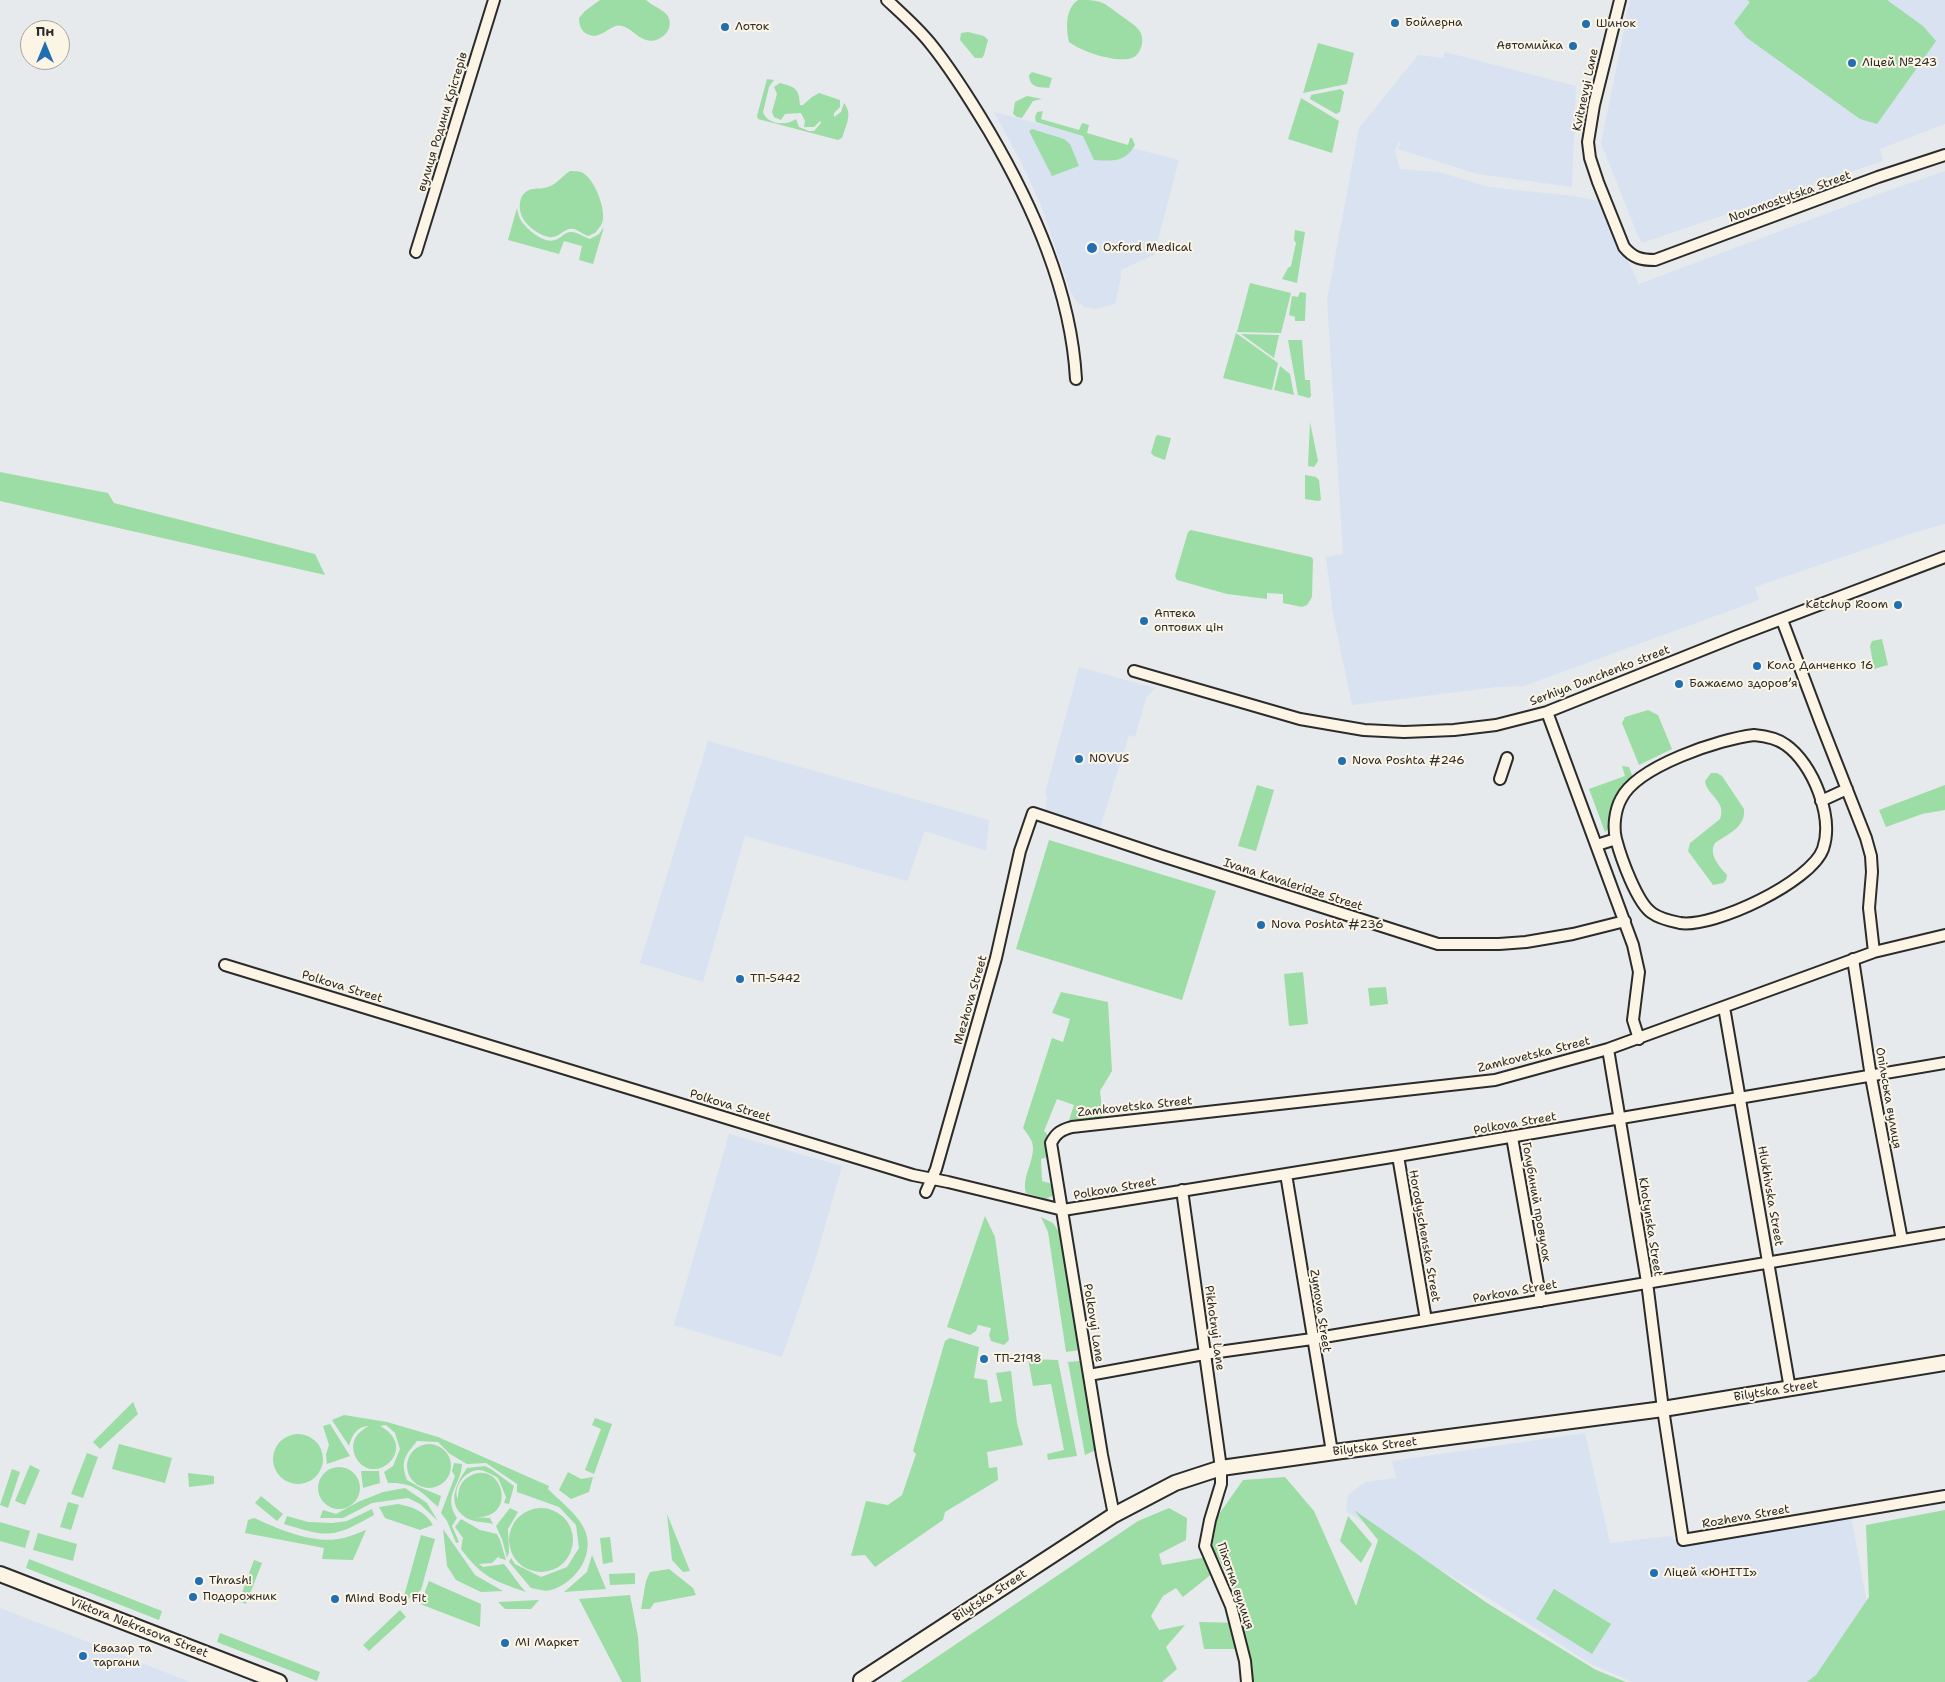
<!DOCTYPE html>
<meta charset="utf-8">
<style>
body{margin:0}
#map{position:relative;width:1945px;height:1682px;overflow:hidden;background:#e7eaec;font-family:"Shantell Sans",sans-serif}
canvas{display:block}
.north{position:absolute;left:20px;top:20px;width:50px;height:50px;box-sizing:border-box;background:#fcf5e5;border:1px solid #a8a49b;border-radius:50%;rotate:0deg;font-size:14px;font-weight:700;line-height:20px;text-align:center;color:#2b2b2b}
.north::after{content:'';display:block;margin:auto;width:18px;height:22px;background:#1f6fb2;clip-path:polygon(50% 0,100% 100%,50% 72%,0 100%)}
</style>
<div id="map">
<canvas width="1945" height="1682"></canvas>
<div class="north">Пн</div>
</div>
<script>
const g = document.querySelector('canvas').getContext('2d');
g.lineJoin = 'round';
function paint(path, color) { g.fillStyle = color; g.fill(path, 'evenodd'); }
function strokePath(path, color, width, dash) { g.strokeStyle = color; g.lineWidth = width; g.lineCap = dash ? 'butt' : 'round'; g.setLineDash(dash || []); g.stroke(path); }
function label(font, color, halo, rows, align = 'center') {
  g.font = font + ' "Shantell Sans",sans-serif'; g.lineWidth = 4; g.setLineDash([]); g.textBaseline = 'middle'; g.strokeStyle = halo; g.fillStyle = color; for (const [text, x, y, turn = 0] of rows) {
    g.save(); g.translate(x, y); g.rotate((+turn || 0) * Math.PI / 180); g.textAlign = isNaN(turn) ? turn : align; if (halo) g.strokeText(text, 0, 0); g.fillText(text, 0, 0); g.restore();
  }
}
paint(new Path2D(`
 M1630,0H1945V124L1880,149L1883,161L1642,243L1638,236L1601,143Z
 M1445,52L1576,86L1572,187L1477,174L1398,149L1401,143L1399,142L1395,151L1400,169L1439,172L1489,187L1574,196L1599,201L1639,284L1884,192L1945,171V524L1910,534L1755,587L1759,600L1524,686L1497,687L1352,705L1333,614L1326,557L1343,554L1327,300L1359,128L1418,55L1443,58Z
 M994,112L1179,160L1154,255L1121,270V278L1115,304L1095,309L1084,307L1076,301L1070,290L1040,203L1020,160Z
 M1079,667L1155,688L1146,698L1135,737L1129,735L1098,834L1045,815L1047,796L1045,793Z
 M708,741L989,820L986,851L925,831L907,881L745,836L703,982L640,963Z
 M729,1134L842,1166L815,1261L782,1357L674,1325Z
 M1585,1433L1610,1543L1670,1536L1681,1545L1851,1516L1870,1619L1815,1682H1632L1591,1664L1493,1601L1383,1536L1346,1511L1348,1495L1361,1485L1366,1482L1396,1478L1392,1461Z
 M0,1608L119,1654L190,1682H0Z`), '#d9e2f1');
paint(new Path2D(`
 M600,0H646C655,9 674,11 669,28C668,31 665,35 662,37C641,51 632,22 616,26C606,29 599,40 587,34C581,31 579,25 579,18L585,11Z
 M1078,0C1104,0 1102,2 1123,17C1128,21 1134,24 1138,29C1147,38 1141,58 1128,59C1110,61 1083,52 1069,42C1066,29 1065,9 1078,0Z
 M1747,0H1887L1923,26L1936,41L1877,124L1860,119L1747,38L1734,23L1750,2Z
 M968,32L984,36L988,40L984,55L982,58H975L960,40L961,33Z
 M1318,43L1354,53L1347,84L1303,93Z
 M1032,72L1052,78L1049,88C1038,87 1030,88 1029,75Z
 M767,79L774,80L769,87L763,112C767,125 787,126 796,119L799,127L809,131H814L821,123L820,121L814,127H804L805,121L801,113L785,114L781,120L774,117L772,112L777,94L774,87L780,83C795,87 799,88 800,105H803L812,97L819,93L840,100V107L834,113V117L841,112L844,103C853,114 846,125 842,138L838,140L758,119L757,116Z
 M1341,89L1344,92L1340,112L1336,114L1310,99L1311,95Z
 M1027,96L1042,99L1033,101L1022,118L1017,117L1013,114L1015,102Z
 M1301,98L1339,121L1332,153L1288,139Z
 M1043,111L1041,119L1079,130L1082,123L1089,125L1087,133L1128,145L1130,138H1132L1135,145C1125,163 1111,161 1094,160L1083,136L1036,122L1035,117L1037,112Z
 M1032,129L1064,139L1070,144L1079,166L1052,176L1029,131Z
 M570,171C574,171 578,171 581,172C594,177 605,207 603,220C602,225 598,229 595,233L588,236C583,234 578,230 574,229C564,227 559,239 549,237C541,236 528,227 524,220C517,210 518,191 533,189C538,188 543,189 548,187C557,184 562,176 570,171Z
 M517,208C518,213 519,218 522,222C528,230 544,244 555,240C562,238 565,231 572,232C579,233 584,237 590,239L599,234L604,227L593,264L579,260L582,246L564,241L559,254L508,240Z
 M1295,230L1305,232L1297,283L1282,279L1288,268L1291,266L1296,243L1294,240Z
 M1250,283L1291,293L1281,333L1237,332Z
 M1300,292L1306,293L1305,321H1295V317L1289,315L1292,296L1298,297Z
 M1236,333L1278,363L1272,390L1223,378Z
 M1241,334L1279,335L1274,358Z
 M1288,340H1302L1305,380H1310L1311,396L1309,398L1298,395Z
 M1280,366L1290,374L1294,395L1274,390Z
 M1310,422L1318,461L1314,467L1308,466Z
 M1158,435L1171,438L1165,460L1154,456L1151,453L1156,436Z
 M0,472L108,493L114,503L315,554L325,575L0,501Z
 M1305,475L1316,477L1319,480L1321,500L1318,501L1305,499Z
 M1191,530L1311,557L1313,559L1312,597L1307,605L1302,607L1283,603V594L1267,593V599L1227,594L1177,580L1175,576L1188,532Z
 M1882,639L1888,665L1874,669L1870,646L1872,641Z
 M1648,710L1658,715L1672,749L1639,765L1622,723L1625,717Z
 M1622,766L1629,767L1633,778C1615,790 1610,805 1611,826L1605,832L1589,789L1625,776Z
 M1711,773H1717L1722,776L1744,809C1746,827 1728,834 1715,843C1708,854 1719,866 1727,875L1726,880L1723,883L1713,885L1688,851L1690,843L1720,819C1727,801 1707,796 1705,781Z
 M1257,785L1274,790L1256,851L1238,846Z
 M1945,785V810L1922,814L1886,827L1879,810Z
 M1049,840L1216,891L1182,1000L1016,949Z
 M1303,972L1308,1024L1289,1026L1284,974Z
 M1386,987L1388,1004L1370,1006L1368,988Z
 M1061,992L1108,1002L1112,1071L1100,1091L1103,1118L1068,1123L1074,1105L1057,1099L1044,1131L1047,1134L1049,1153L1047,1157L1041,1159L1042,1181L1049,1183L1054,1187V1195L1046,1199L1026,1193C1021,1176 1037,1158 1032,1142C1030,1137 1026,1132 1023,1128L1052,1038L1063,1042L1070,1019L1052,1013Z
 M985,1216L995,1237L1009,1340L1004,1345L991,1341L989,1335L991,1328L978,1325L976,1331L970,1335L947,1327Z
 M1041,1217L1053,1223L1059,1232L1080,1350L1066,1352L1048,1232Z
 M950,1338L979,1347L974,1378L987,1380L990,1403L1002,1401L996,1373L1011,1371L1017,1423L1023,1445L987,1452L989,1468L997,1467L998,1480L945,1512L943,1520L875,1567L865,1555L851,1556L866,1501L888,1505L902,1495L916,1454L913,1451L945,1341Z
 M1028,1359L1058,1360L1077,1456L1048,1460L1047,1454L1064,1450L1051,1384L1033,1386Z
 M1080,1361L1096,1450L1085,1455L1068,1362Z
 M133,1402L138,1414L100,1449L93,1442Z
 M344,1415L387,1422L438,1437L549,1486L548,1489C560,1501 581,1517 586,1533C594,1558 573,1584 551,1590C545,1592 537,1589 531,1588L509,1562L511,1558L515,1564L541,1577L567,1567L579,1548L576,1525L559,1507L517,1492V1484L486,1463L467,1464L450,1454L438,1442L417,1441C405,1456 400,1461 407,1480L419,1487L441,1496L438,1507C421,1491 413,1482 388,1483L384,1472L393,1466L400,1449L395,1433L386,1425L380,1426C419,1447 378,1486 358,1461C355,1457 353,1451 353,1446C354,1436 361,1430 369,1426C357,1426 352,1435 349,1446L332,1420Z
 M595,1418L612,1424L594,1474L585,1470L601,1429L592,1425Z
 M330,1424L350,1456L327,1464L326,1454L329,1445L323,1426Z
 M273 1459a25 25 0 1 1 50 0a25 25 0 1 1-50 0Z
 M407 1466a22 22 0 1 1 44 0a22 22 0 1 1-44 0Z
 M119,1444L172,1458L165,1483L112,1469Z
 M87,1453L98,1457L83,1498L71,1494Z
 M454,1463L462,1464C461,1486 442,1495 457,1518L452,1526L459,1542L456,1543L447,1521L441,1513L455,1476L452,1471Z
 M30,1465L40,1470L25,1505L15,1501Z
 M485,1466L491,1469L514,1486L509,1504L504,1503L506,1497L498,1478C493,1475 484,1470 479,1470C465,1470 452,1488 458,1499C458,1490 460,1481 470,1476C502,1458 520,1520 474,1517L490,1518L493,1524C485,1522 472,1522 465,1517C446,1504 456,1483 467,1468Z
 M318 1488a21 21 0 1 1 42 0a21 21 0 1 1-42 0Z
 M12,1469L20,1472L8,1508L0,1505Z
 M361,1471H379L380,1483L363,1488Z
 M568,1472L581,1479L593,1477L589,1492L571,1499L559,1490Z
 M188,1473L214,1476V1484L189,1487Z
 M1285,1477L1314,1511L1356,1606L1378,1540L1354,1510L1487,1603L1596,1670L1626,1682H1252L1246,1649H1204L1199,1622L1241,1623L1231,1581L1212,1547L1217,1517L1243,1480Z
 M405,1488L427,1503L438,1521L420,1504L408,1498L372,1503L343,1518H320L323,1510L336,1514L358,1502L383,1492Z
 M261,1496L283,1514L277,1521L255,1503Z
 M68,1502L79,1505L71,1530L60,1527Z
 M398,1504C413,1507 425,1511 433,1525L420,1530L385,1518L379,1507Z
 M509 1540a32 32 0 1 1 64 0a32 32 0 1 1-64 0Z
 M510,1508L518,1512L508,1529L509,1552L507,1558L502,1539L496,1526Z
 M1169,1508L1187,1518L1186,1540L1159,1554L1162,1565L1207,1557L1213,1573L1183,1597L1176,1588L1163,1596L1151,1616L1159,1630L1185,1625L1166,1647L1177,1669L1162,1682H900L1138,1521Z
 M372,1509L374,1515C333,1538 329,1538 284,1524L287,1516L308,1522L332,1523L347,1521Z
 M1945,1510V1682H1807L1816,1675L1869,1597L1866,1525Z
 M667,1514L690,1571L683,1572L672,1560Z
 M1348,1516L1372,1544L1361,1563L1340,1541Z
 M254,1518C281,1530 314,1545 344,1538C351,1536 358,1533 366,1530L353,1560L322,1559L324,1548L245,1533L248,1520Z
 M461,1519L480,1530L497,1534L500,1540L506,1560L499,1558V1556L492,1563L479,1564L483,1567L504,1564C512,1573 517,1583 526,1592C494,1581 482,1577 461,1549L463,1538L455,1527Z
 M0,1522L30,1531L25,1548L0,1541Z
 M443,1529L475,1575L503,1591L481,1592L456,1580L447,1566Z
 M38,1533L77,1544L73,1561L33,1550Z
 M421,1535L435,1539L421,1590L402,1603Z
 M610,1537L613,1562L603,1564L600,1538Z
 M592,1555L606,1589L564,1592L587,1572Z
 M29,1559L162,1611L159,1620L26,1568Z
 M254,1560L262,1563L246,1604L239,1601Z
 M669,1569L693,1588L696,1595L654,1603L650,1609H641L646,1581L650,1572Z
 M635,1573V1584L610,1585L609,1574Z
 M429,1581L481,1604L480,1627L420,1604Z
 M1554,1589L1611,1624L1592,1654L1536,1619Z
 M630,1595L638,1637L641,1682H622L579,1599Z
 M539,1600L531,1609H505L498,1602Z
 M400,1610L406,1617L369,1651L363,1645Z
 M220,1633L320,1672L317,1681L217,1642Z`), '#9cdca5');
const street = new Path2D(`
 M887,0C902,14 917,27 930,43C952,70 971,101 989,131C1033,206 1071,291 1076,379
 M1620,0L1594,105L1588,142L1590,158L1598,182L1624,247C1633,258 1641,260 1655,260L1878,177L1945,155
 M416,252L494,0
 M1782,620L1820,721L1866,838L1871,856L1872,872L1869,908L1874,952
 M1134,671L1300,719L1364,730L1404,732L1454,730L1496,725L1547,712L1737,636L1945,557
 M1547,712L1633,945L1639,972L1633,1020L1639,1039
 M1754,735C1765,736 1777,738 1786,745C1813,764 1834,817 1823,849C1811,882 1714,928 1680,923C1671,921 1660,919 1652,913C1637,903 1621,858 1616,839C1613,827 1615,810 1621,799C1637,766 1720,739 1754,735Z
 M1500,779L1507,758
 M1821,801L1847,789
 M1597,845L1616,839
 M1853,959L1871,1077L1902,1240
 M225,965L913,1175L948,1182L1063,1210L1398,1156L1945,1063
 M1724,1007L1790,1389
 M1608,1049L1647,1282L1663,1409L1683,1540L1945,1496
 M1512,1137L1541,1301
 M1398,1156L1426,1320
 M1286,1174L1332,1452
 M1182,1190L1221,1468V1484L1210,1520L1205,1546L1231,1606L1245,1661L1247,1682
 M926,1192L936,1169L996,958L1020,851L1033,813L1162,856L1438,944H1499L1526,942L1573,934L1625,921
 M1089,1375L1204,1354L1312,1339L1945,1233
 M1114,1515L1102,1455L1051,1143C1056,1133 1061,1130 1072,1127L1495,1080L1608,1049L1874,952L1945,935`);
const secondary = new Path2D(`
 M0,1574L279,1682
 M862,1682L861,1680L1114,1515L1175,1483L1221,1468L1342,1451L1663,1409L1945,1363`);
strokePath(street, '#2b2b2b', 14);
strokePath(secondary, '#2b2b2b', 18);
strokePath(street, '#fcf5e5', 10);
strokePath(secondary, '#fcf5e5', 14);
for (const [x, y, r, color] of [
 [1395,23,5,"#1f6fb2"],
 [1586,24,5,"#1f6fb2"],
 [725,27,5,"#1f6fb2"],
 [1573,46,5,"#1f6fb2"],
 [1852,63,5,"#1f6fb2"],
 [1092,248,6,"#1f6fb2"],
 [1898,605,5,"#1f6fb2"],
 [1144,621,5,"#1f6fb2"],
 [1757,666,5,"#1f6fb2"],
 [1679,684,5,"#1f6fb2"],
 [1079,759,5,"#1f6fb2"],
 [1342,761,5,"#1f6fb2"],
 [1261,925,5,"#1f6fb2"],
 [740,979,5,"#1f6fb2"],
 [984,1359,5,"#1f6fb2"],
 [1654,1573,5,"#1f6fb2"],
 [199,1581,5,"#1f6fb2"],
 [193,1597,5,"#1f6fb2"],
 [335,1599,5,"#1f6fb2"],
 [505,1643,5,"#1f6fb2"],
 [83,1656,5,"#1f6fb2"]
]) { const dot = new Path2D(); dot.arc(x, y, r, 0, 2 * Math.PI); g.fillStyle = color; g.fill(dot); strokePath(dot, '#fcf5e5', 2); }
label('12px', '#2b2b2b', '#fcf5e5', [
 ["Бойлерна",1405,23],
 ["Шинок",1596,24],
 ["Лоток",735,27],
 ["Автомийка",1563,46,"right"],
 ["Ліцей №243",1862,63],
 ["Oxford Medical",1103,248],
 ["Ketchup Room",1888,605,"right"],
 ["Аптека",1154,614],
 ["оптових цін",1154,628],
 ["Коло Данченко 16",1767,666],
 ["Бажаємо здоровʼя",1689,684],
 ["NOVUS",1089,759],
 ["Nova Poshta #246",1352,761],
 ["Nova Poshta #236",1271,925],
 ["ТП-5442",750,979],
 ["ТП-2198",994,1359],
 ["Ліцей «ЮНІТІ»",1664,1573],
 ["Thrash!",209,1581],
 ["Подорожник",203,1597],
 ["Mind Body Fit",345,1599],
 ["Мі Маркет",515,1643],
 ["Квазар та",93,1649],
 ["таргани",93,1663]
], 'left');
label('12px', '#2b2b2b', '#fcf5e5', [
 ["Kvitnevyi Lane",1586,90,-78],
 ["вулиця Родини Крістерів",443,122,-73],
 ["Novomostytska Street",1790,197,-20],
 ["Serhiya Danchenko street",1600,676,-21],
 ["Ivana Kavaleridze Street",1293,885,18],
 ["Polkova Street",342,987,17],
 ["Mezhova Street",971,1000,-74],
 ["Zamkovetska Street",1534,1055,-14],
 ["Опільська вулиця",1888,1098,80],
 ["Polkova Street",730,1106,17],
 ["Zamkovetska Street",1135,1107,-6],
 ["Polkova Street",1515,1124,-10],
 ["Polkova Street",1115,1189,-10],
 ["Hlukhivska Street",1770,1196,80],
 ["Голубиний провулок",1536,1202,80],
 ["Khotynska Street",1650,1227,81],
 ["Horodyschenska Street",1424,1236,80],
 ["Parkova Street",1515,1292,-10],
 ["Zymova Street",1320,1311,81],
 ["Polkovyi Lane",1093,1323,81],
 ["Pikhotnyi Lane",1214,1328,82],
 ["Bilytska Street",1776,1391,-9],
 ["Bilytska Street",1375,1447,-7],
 ["Rozheva Street",1746,1517,-10],
 ["Піхотна вулиця",1235,1586,71],
 ["Bilytska Street",990,1596,-33],
 ["Viktora Nekrasova Street",139,1628,21]
]);
</script>
